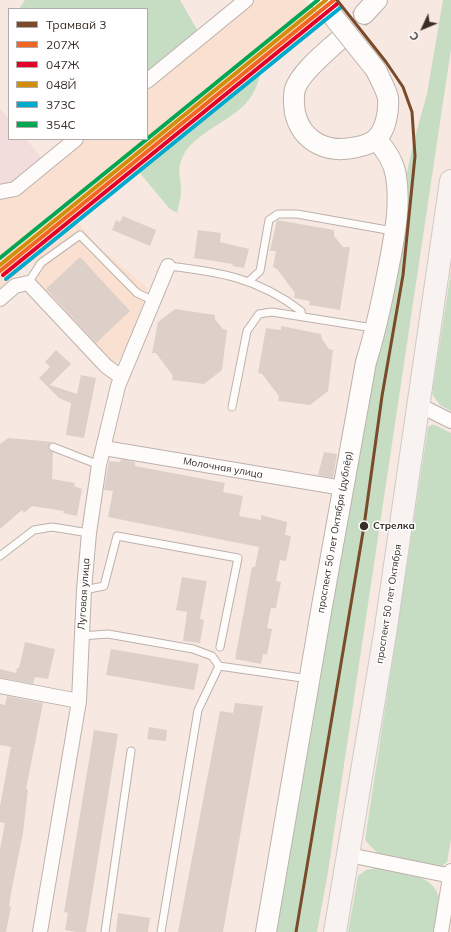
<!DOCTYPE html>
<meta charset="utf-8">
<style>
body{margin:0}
#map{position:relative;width:451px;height:932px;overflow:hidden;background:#f7e9e1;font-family:Mulish,sans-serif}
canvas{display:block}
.legend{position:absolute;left:8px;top:8px;width:140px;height:132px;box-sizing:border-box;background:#fff;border:1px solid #b0aba9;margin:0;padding:5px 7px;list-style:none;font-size:12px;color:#392e28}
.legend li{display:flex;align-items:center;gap:8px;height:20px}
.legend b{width:20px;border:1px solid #b0aba9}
.north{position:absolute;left:403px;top:8px;width:40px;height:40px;-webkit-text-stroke:3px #fff;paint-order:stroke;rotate:226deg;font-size:11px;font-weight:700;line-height:16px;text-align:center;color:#392e28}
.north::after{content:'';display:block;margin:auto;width:14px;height:18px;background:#392e28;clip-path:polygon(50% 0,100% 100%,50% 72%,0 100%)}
</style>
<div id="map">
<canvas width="451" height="932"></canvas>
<ul class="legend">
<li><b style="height:5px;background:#7a4b2a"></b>Трамвай 3</li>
<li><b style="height:5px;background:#f26522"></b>207Ж</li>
<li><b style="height:5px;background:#e4002b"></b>047Ж</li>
<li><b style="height:5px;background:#d18e08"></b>048Й</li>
<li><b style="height:5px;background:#00a9ce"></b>373C</li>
<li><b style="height:5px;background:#00a651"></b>354С</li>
</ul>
<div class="north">С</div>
</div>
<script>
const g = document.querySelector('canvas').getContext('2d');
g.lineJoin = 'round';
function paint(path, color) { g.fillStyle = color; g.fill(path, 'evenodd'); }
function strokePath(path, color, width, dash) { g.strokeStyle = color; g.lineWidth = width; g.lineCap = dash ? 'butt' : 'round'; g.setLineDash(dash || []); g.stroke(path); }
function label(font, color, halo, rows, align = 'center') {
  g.font = font + ' Mulish,sans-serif'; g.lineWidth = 3; g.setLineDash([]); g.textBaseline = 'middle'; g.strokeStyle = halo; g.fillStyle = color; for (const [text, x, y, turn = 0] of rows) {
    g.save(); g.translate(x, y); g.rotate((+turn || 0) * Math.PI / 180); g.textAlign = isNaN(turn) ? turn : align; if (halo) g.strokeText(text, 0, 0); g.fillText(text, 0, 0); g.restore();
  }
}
paint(new Path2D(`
 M0,108L9,119V139H26L49,167L0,189Z`), '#f2dddc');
paint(new Path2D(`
 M250,0H304L323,23L77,222L99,247L148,288L139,318L125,349L117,363H110L36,282L33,261L0,290V200L5,195L31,182L84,139H147V87Z`), '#fae0d0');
paint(new Path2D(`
 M25,0H180L203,40L147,87V9H19Z
 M443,0H451V49L328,872L317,932H273L403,192L413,144L427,94Z
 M260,74C253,110 227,116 201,136C195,141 188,146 184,154C175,172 182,176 181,192C181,199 178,207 177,213L169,208L139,172Z
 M451,271V411L440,405L432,394Z
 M431,425H435L451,433V839L447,862L441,867L378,854L365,840L428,427Z
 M377,868C397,872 434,873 439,898C441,907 435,922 433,932H348L358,876L366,870Z`), '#c6ddc3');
paint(new Path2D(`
 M123,216L156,230L150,246L112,230L116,220L120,222Z
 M277,220L334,230V236L343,247H350L340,310L309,305L310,301L294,298L295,293L277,269L273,267L276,251H270Z
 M198,230L221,233L220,242L249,249L244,268L232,266L233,264L194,258Z
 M80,257L130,311L96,343L46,289Z
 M175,309L215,315V319L223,329L227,330L222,370L204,384L172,380L173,376L156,353H152L158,322Z
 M281,326L321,334L322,339L329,349L333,350L328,391L310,405L278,401L279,396L262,374L258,373L266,328L281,330Z
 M56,350L71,364L50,385L77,394L81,375L96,378L84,438L66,435L71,403L59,398L39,378L50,367L45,362Z
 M8,438L54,442L50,443L48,447L53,452L52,479L75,483L74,486L82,489L77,516L63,513L64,511L32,506L24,513L22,510L0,529V444Z
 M324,452L337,454L333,478L318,475Z
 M121,459L135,462V466L225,483L223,492L243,496L239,516L261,520V515L287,522L285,535L291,536L286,561L280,560L276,581L281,582L276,608H271L267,628L272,629L267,655L263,654L261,664L235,659L252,567H255L259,547L108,517L113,491L104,490L109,461L120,462Z
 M182,577L207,581L200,619L204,620L200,643L183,641L187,612L176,610Z
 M25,642L55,649L48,679L35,677L33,684L0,678V669L16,673L17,668H19Z
 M111,649L199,664L194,690L106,675Z
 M7,696L43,703L26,789H28L23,833L11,893L9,907H11L6,932H0V849L5,823L0,822V806L11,747L0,745V704L5,705Z
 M235,703L263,706L223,932H178L220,711L233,713Z
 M149,727L167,730L166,741L147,739Z
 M94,730L118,734L86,932H76L65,930L68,913L64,912Z
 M118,913L150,918L148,932H116Z`), '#dcd0c9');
strokePath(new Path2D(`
 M338,41L364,14`), '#d1c4bc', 20, [20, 10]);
const lane = new Path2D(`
 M168,266C220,272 258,278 301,311L302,317
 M249,281L260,271L269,220L278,214H297L393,231
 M28,283L41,263L80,235L137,293L152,300
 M232,407L247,331L259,314L272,312L373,328
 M53,447L99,465
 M0,556L34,530L52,527L89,533
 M84,590L104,586L117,536L238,558L220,647
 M81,636L108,634L193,649L212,656L219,666L309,679
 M105,932L131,751
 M161,932L198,710L219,666`);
const street = new Path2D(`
 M147,81L246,0
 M0,192L15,189L76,139
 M0,299L15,286L28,283L106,366L121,377
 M419,405L451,421
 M104,448L343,488
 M0,686L79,701
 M349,855L451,876
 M40,932L79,701L84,590L89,533L99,465L118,386L168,266
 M441,932L451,871`);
const secondary = new Path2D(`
 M364,14L377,0
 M338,41C326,52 300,73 295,89C293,96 294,106 295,113C302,143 329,154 357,147C363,146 371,143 376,139C386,130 389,111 388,98C386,89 380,79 376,70
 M266,932L322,606L366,362C376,331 382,301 388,270C394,239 401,207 396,176C394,162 385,149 376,139`);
const primary = new Path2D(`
 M335,932L385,634L451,181`);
strokePath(lane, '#bdb1ab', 9);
strokePath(street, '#bdb1ab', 16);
strokePath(secondary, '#bdb1ab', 22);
strokePath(primary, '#d0c9c6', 24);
strokePath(lane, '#fefcfa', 7);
strokePath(street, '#fefcfa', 14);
strokePath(secondary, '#fefcfa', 20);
strokePath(primary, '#f8f2f1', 22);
const secondaryBridge = new Path2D(`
 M320,0L376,70`);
strokePath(secondaryBridge, '#bdb1ab', 22, []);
strokePath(secondaryBridge, '#fefcfa', 20);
strokePath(new Path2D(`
 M0,271L334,0`), '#f26522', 4);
strokePath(new Path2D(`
 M3,275L337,4`), '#e4002b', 4);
strokePath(new Path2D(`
 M0,265L326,0`), '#d18e08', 4);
strokePath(new Path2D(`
 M6,279L340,8`), '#00a9ce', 4);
strokePath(new Path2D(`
 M147,139L318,0
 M0,258L147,139`), '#00a651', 4);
strokePath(new Path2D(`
 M296,932L364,526L382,396L403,275L415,156L412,112L403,87L386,62L337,0`), '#7a4b2a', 3);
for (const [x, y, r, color] of [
 [364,526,5,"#392e28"]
]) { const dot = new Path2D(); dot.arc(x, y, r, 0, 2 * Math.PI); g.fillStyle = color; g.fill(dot); strokePath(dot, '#fff', 1.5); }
label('10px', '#392e28', '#fff', [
 ["Молочная улица",223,468,10],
 ["проспект 50 лет Октября (дублёр)",335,532,-80],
 ["Луговая улица",84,594,-86],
 ["проспект 50 лет Октября",389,604,-81]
]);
label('bold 10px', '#392e28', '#fff', [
 ["Стрелка",373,526]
], 'left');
</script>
